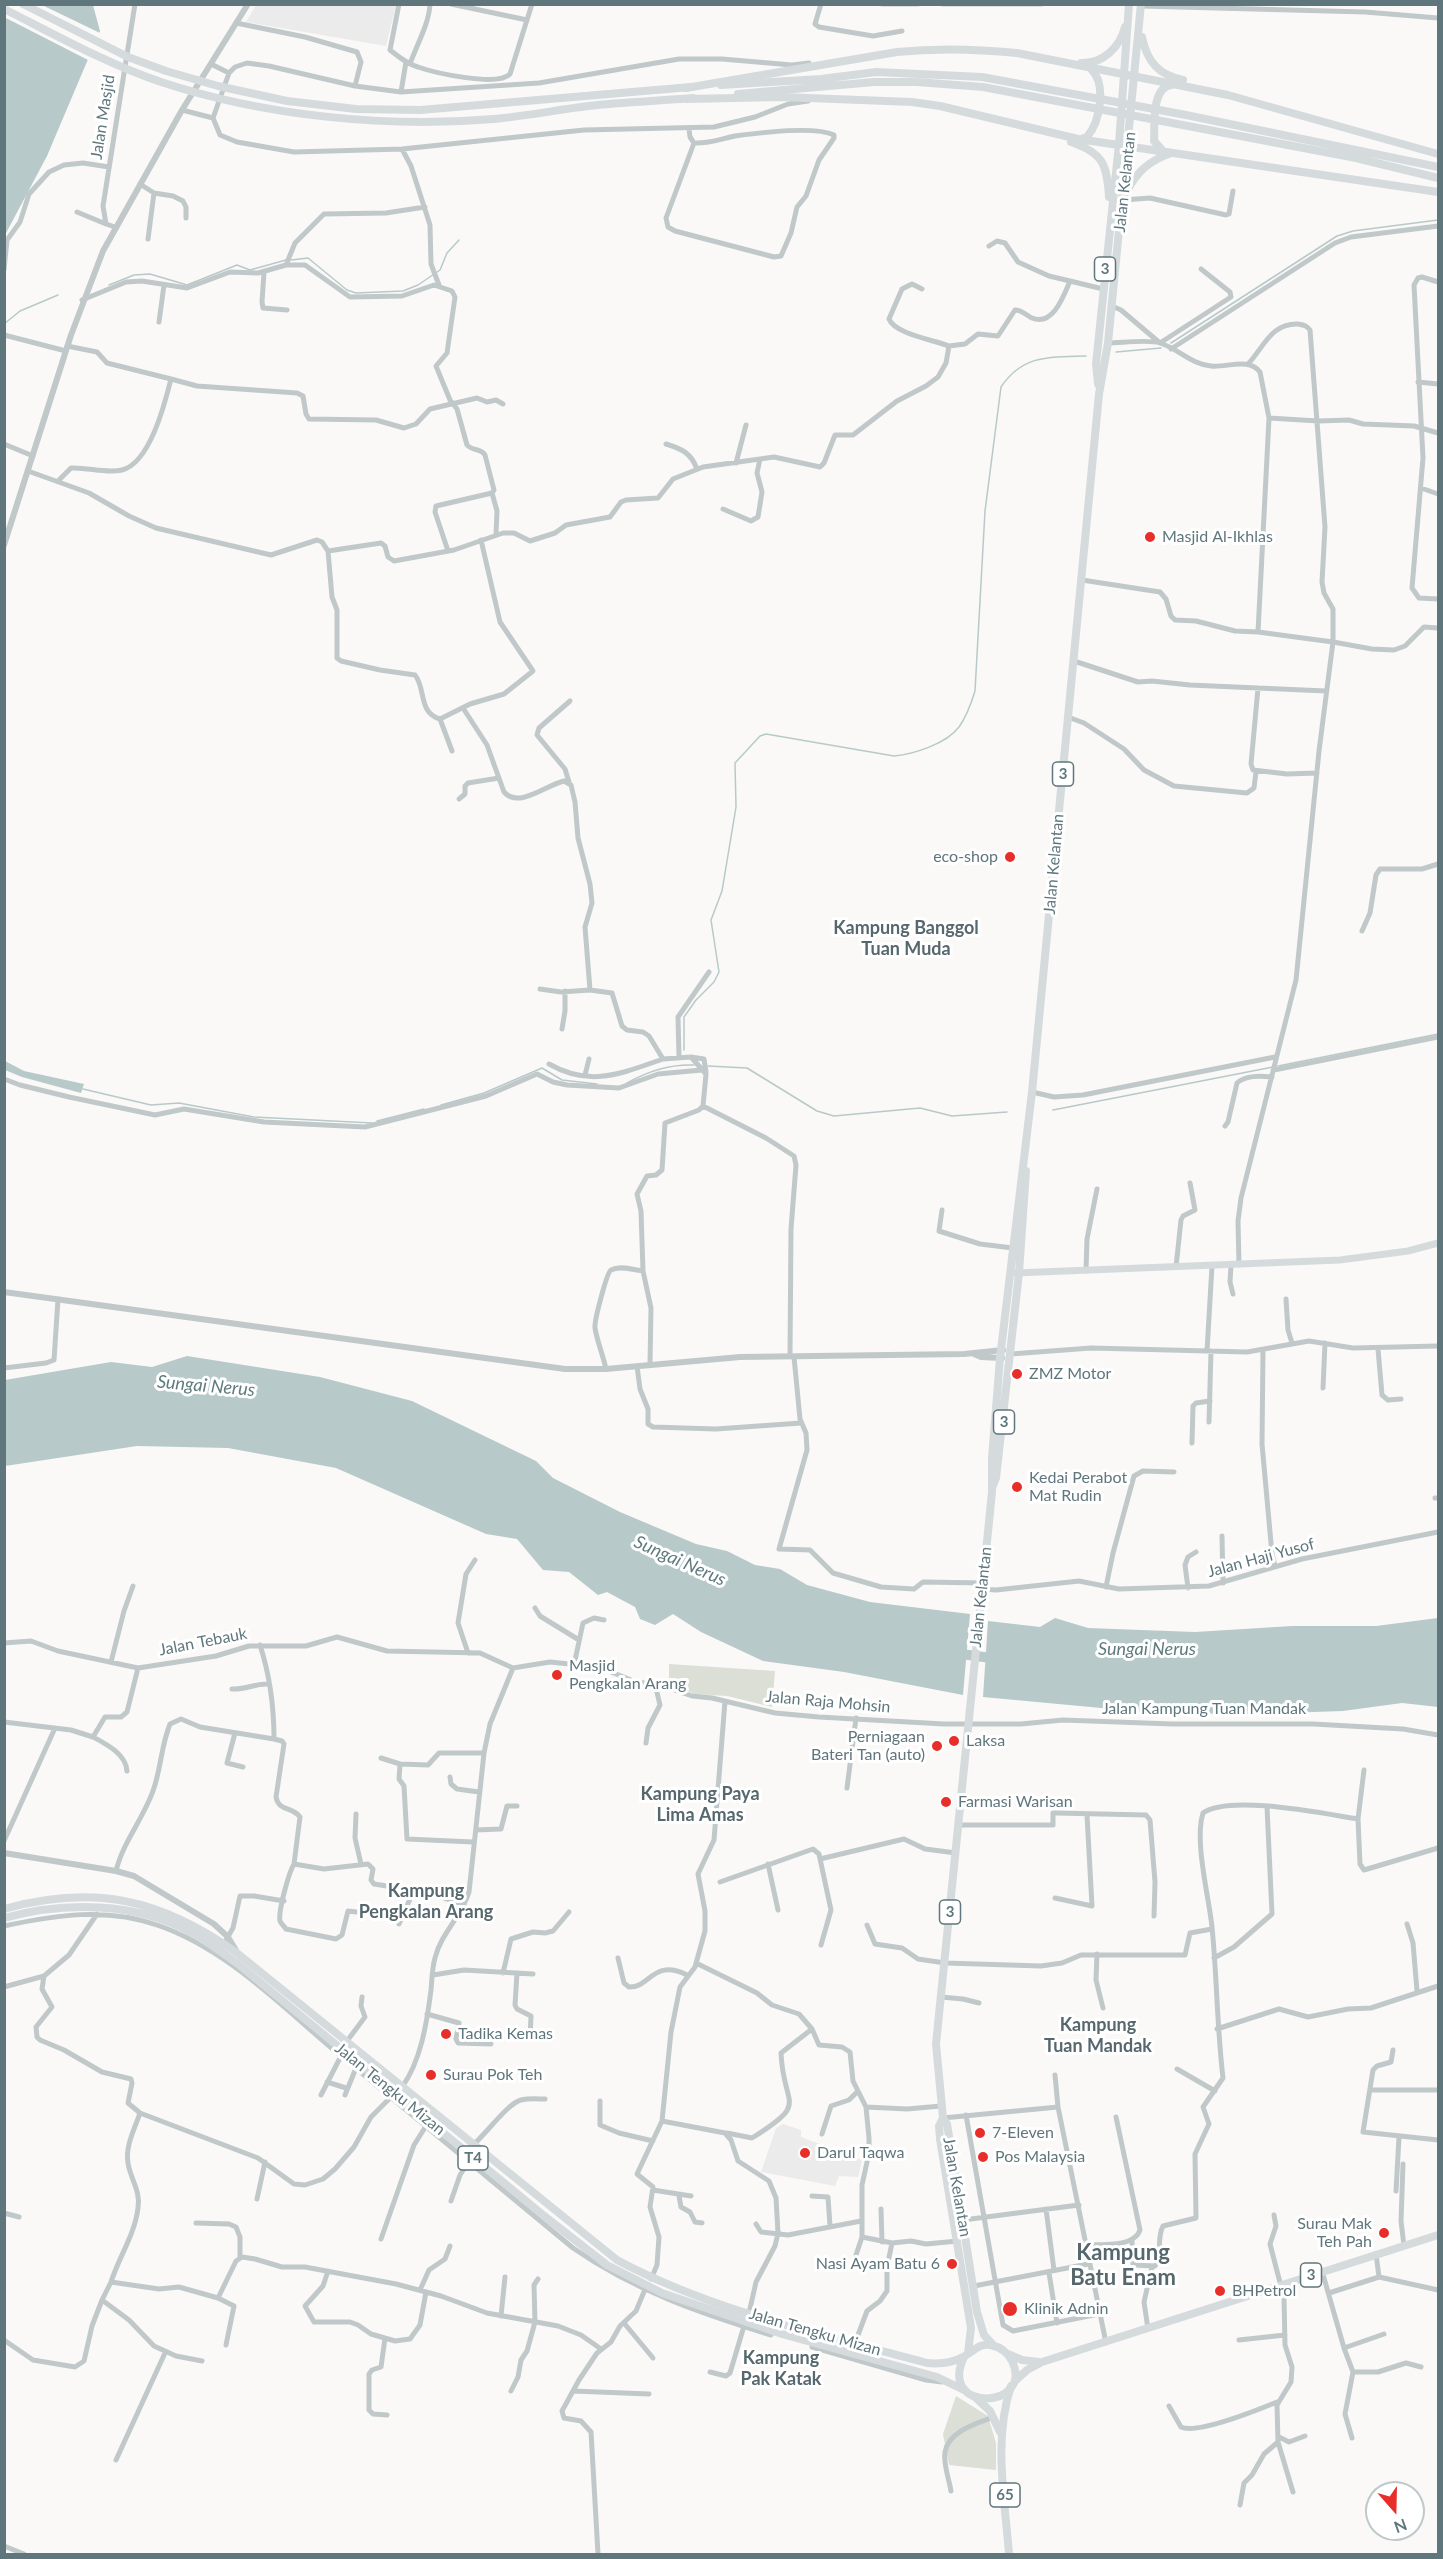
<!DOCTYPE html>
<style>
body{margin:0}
#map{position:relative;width:1443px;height:2559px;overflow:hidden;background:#faf9f7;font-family:Lato,sans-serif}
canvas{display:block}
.frame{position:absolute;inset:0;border:6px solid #5f767d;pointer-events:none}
.north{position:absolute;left:1365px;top:2481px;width:60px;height:60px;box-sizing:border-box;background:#fff;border:2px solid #bfc8cb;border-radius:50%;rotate:160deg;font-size:16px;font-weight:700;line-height:24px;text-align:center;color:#5f767d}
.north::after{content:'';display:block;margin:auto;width:21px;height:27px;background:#e82e29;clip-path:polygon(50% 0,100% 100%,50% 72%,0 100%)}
</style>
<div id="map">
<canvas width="1443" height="2559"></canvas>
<div class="frame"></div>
<div class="north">N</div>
</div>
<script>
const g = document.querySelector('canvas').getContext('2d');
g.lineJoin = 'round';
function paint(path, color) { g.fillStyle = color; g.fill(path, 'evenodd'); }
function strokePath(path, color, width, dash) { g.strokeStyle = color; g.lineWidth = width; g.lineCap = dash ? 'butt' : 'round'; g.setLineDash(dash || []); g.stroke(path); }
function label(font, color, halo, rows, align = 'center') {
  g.font = font + ' Lato,sans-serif'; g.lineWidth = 6; g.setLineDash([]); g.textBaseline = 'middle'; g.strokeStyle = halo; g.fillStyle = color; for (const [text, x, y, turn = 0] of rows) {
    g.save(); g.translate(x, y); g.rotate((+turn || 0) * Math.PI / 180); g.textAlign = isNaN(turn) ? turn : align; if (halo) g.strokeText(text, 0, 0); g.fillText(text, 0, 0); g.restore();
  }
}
paint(new Path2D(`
 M256,5H396L386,46L246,22Z
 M783,2124L801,2130V2137L862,2160L858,2177L839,2176L835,2186L761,2172L776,2128Z`), '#ebebeb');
paint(new Path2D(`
 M669,1664L775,1671L772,1707L727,1696L695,1694L669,1684Z
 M956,2396L988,2416L996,2443V2470L949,2465L943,2434Z`), '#dbdfd6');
paint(new Path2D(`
 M5,5H93L100,31L47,156L5,235Z
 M5,1061L24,1071L84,1084L81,1093L22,1077L5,1070Z
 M187,1356L320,1377L412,1401L536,1461L553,1478L620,1512L696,1544L727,1551L755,1565L780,1569L807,1585L870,1602L970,1614L963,1695L844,1672L763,1661L701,1632L673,1614L655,1625L640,1619L635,1607L607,1592L598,1595L569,1572L543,1570L517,1539L486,1534L336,1468L228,1448L137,1446L5,1466V1380L111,1362L152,1367Z
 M1055,1618L1088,1628L1195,1632L1292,1626H1376L1438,1618V1707L1402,1703L1343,1711L1254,1714L1155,1713L983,1697L988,1621L1040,1627Z`), '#b8c9ca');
paint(new Path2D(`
 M5,5H42L102,34L90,61L4,17Z`), '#faf9f7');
strokePath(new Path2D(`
 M291,260L308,258L347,290L356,293L403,291L418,285L440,270L447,253L459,240
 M109,285L134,275L150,274L187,285L237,265L250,270L286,260
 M4,324L20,311L58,295
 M1171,343L1337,236L1353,231L1438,220
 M1116,352L1161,348
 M684,1050V1017L696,1000L714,982L719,972L711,920L722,891L736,807L735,763L760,736L766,734L894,756C914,754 946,744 959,727C967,716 971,704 975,691L985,511L1001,387C1023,354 1051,357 1086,356
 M708,1066L747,1068L817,1111L834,1116L920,1108L952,1116L1007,1112
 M1278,1066L1438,1034
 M627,1083C648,1071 670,1064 694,1065
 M83,1089L151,1105L179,1103L254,1117L372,1123
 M441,1105L484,1093L542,1068L562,1080L597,1084
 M1053,1110L1273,1067
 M377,1121L424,1109`), '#b8c9ca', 1.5);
strokePath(new Path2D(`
 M954,1653L998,1659`), '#b8c9ca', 10);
strokePath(new Path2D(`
 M399,4L390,50C399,57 407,64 418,67C435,73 498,87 510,74L532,4
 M451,4L527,20
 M821,4L815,24L819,27L873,36L902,31
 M882,4H918
 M942,4H1042
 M1141,6L1365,12L1438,18
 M236,23L305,37L357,52L361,62L355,86
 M211,64L229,73
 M410,64C417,44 429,24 430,4
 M401,92L406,62
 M808,101L788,104L755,117L714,127L584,130L402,149L294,152L237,142L220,135L213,118L229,73L235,67L247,63L269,66L355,86L401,92L539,83L679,59H722L792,65L809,63
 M182,110L213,118
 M689,129L690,137L694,143C708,144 721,139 735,136C757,133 815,126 834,135V138L819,160L806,196L797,207L791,233L781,256L774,257L675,231L668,227L666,218L694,143
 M402,149L411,166L430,225L431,264L439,285
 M140,184L154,193L173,196L183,201L186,207V218
 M1123,200L1150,198L1226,215L1229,214L1233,191
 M77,212L106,224
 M115,227L106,224L103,206L135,4
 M148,239L154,193
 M989,246L997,241L1005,243L1018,262L1049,276L1070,281
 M286,265L295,243L324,214L386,213L425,207
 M4,270L7,240L20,222L29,194L49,172L64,165L83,163L109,167
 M264,272L262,302L263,308L287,310
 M1438,282L1422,277L1418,278L1414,285L1423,458L1412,588L1419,598L1438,599
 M922,289L912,284L902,289L889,319C895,334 934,340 949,346
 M82,300L126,282L142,281L187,288L230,272L258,273L286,265H305L350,297L402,296L434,285L452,291L455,297L447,353L436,366L450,400L457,409L467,445C472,451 481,448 485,455L494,490L492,493L436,506L435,512L448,551
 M1112,306L1121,310L1160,343L1231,297L1230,292L1201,269
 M159,322L164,285
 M4,335L66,351
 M1108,343C1121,343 1148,339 1160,343C1179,349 1190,364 1211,366C1226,368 1249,357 1260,372L1269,418L1258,632
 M67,346L97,352L107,363L171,379
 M1171,349L1335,243L1351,237L1438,226
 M1418,382L1438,384
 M1269,418L1318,421L1349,420L1363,424L1414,426L1438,433
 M4,444L33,456
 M666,444C682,449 691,453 697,469
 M736,463L746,425
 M28,471L89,493L129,516L156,528L271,555L317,540L322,542L328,551L381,543L385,546L388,557L394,561L454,550L503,533H514L530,541L555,533L566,525L610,517L621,502L626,500L658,498L673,479L703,467L774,457L820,467L824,463L835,435H853L897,401L926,386L938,377L946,363L949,346L965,344L978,334L998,336L1015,310C1022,310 1026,315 1032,318C1053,327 1064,295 1070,281L1103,289
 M58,481L71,468C88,467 106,474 122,470C150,463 165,403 171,379L197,386L297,393L303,396L306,414L309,419L376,420L404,428L416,424L430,409L477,398L487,402L496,400L503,404
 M1421,488L1438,494
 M492,493L497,511L496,534
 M723,509L751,521L758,517L762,492L757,473L760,459
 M328,551L332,597L337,610V658L341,661L380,670L415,675C426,688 418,713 440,719L470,704L504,694L533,671L500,622L481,540
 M1082,580L1160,592L1166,599L1171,616L1175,620L1196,621L1235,631L1258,632L1333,642L1372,649L1394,650L1405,646L1424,627L1438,628
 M1074,661L1138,682L1152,681L1190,685L1326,691
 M1258,688L1251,764L1253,770L1287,774L1317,773
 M463,708L487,745L504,792C519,809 546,785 564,781L571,785L575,802L578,838L590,884L592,903L585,927L590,990L612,993L622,1026L627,1030L643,1032L649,1036L663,1059L691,1057L706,1074L703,1106L766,1138L794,1156L796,1165L791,1229L790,1356
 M1068,717L1084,723L1124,749L1144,770L1174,786L1247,793L1254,788L1256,772
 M440,719L452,751
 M569,782L565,769L537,735L539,728L570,701
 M459,799L465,794V786L468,783L499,778
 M1362,931L1370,913L1376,875L1380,869H1422L1438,864
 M540,989L561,992L590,990
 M562,1029L565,1011V991
 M679,1057L678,1017L709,972
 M691,1057L704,1059L706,1072
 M549,1064C591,1088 622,1073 663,1059
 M1274,1070L1438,1037
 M585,1075L589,1059
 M4,1079L20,1085L69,1097L155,1115L184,1109L264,1122L365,1127L486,1096L537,1074L553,1082L567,1085L619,1088L658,1074L702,1070
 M1032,1092L1054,1097L1083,1095L1275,1057
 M1225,1126L1228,1122L1237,1083C1246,1075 1260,1076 1272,1077
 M942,1210L939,1231L980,1244L1013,1248
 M1231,1265L1230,1282L1233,1294
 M1239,1265L1238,1221L1241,1198L1296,980L1319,751L1333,642V609L1324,593L1322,582L1325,527L1310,330C1306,325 1304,325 1298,324C1271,323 1264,347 1248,364
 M1176,1267L1181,1220L1183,1216L1195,1210L1190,1183
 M1086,1271L1087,1239L1097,1189
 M1286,1299L1288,1330L1292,1343
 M1378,1349L1382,1395L1388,1400L1401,1399
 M1263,1350L1262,1444L1272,1554L1275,1566
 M1207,1351L1212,1266
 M1011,1354L1091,1348L1247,1352L1309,1341L1353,1348L1438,1346
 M794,1357L800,1419L806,1433L807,1450L779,1549L810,1550L833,1573L881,1587L914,1589L923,1582L983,1583
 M650,1364L651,1308L643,1271L641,1211L637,1194L647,1176L656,1175L662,1170L665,1123L699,1110L703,1106
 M637,1366L640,1389L648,1409V1424L653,1427L716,1429L801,1423
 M4,1368L46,1363L54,1360L58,1299
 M606,1369C603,1355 597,1341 595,1328C594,1321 607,1272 611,1270C620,1265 634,1270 643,1271
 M1323,1388L1325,1343
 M1209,1422L1211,1351
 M1192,1443L1193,1406L1196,1403L1210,1401
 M1435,1498H1438
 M1222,1536L1223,1583
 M1106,1587L1113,1553L1134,1476L1143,1471L1174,1472
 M1188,1588L1185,1565L1188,1557L1196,1552
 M982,1589L996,1590L1079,1581L1119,1589L1209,1586L1302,1559L1438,1532
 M535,1608L540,1616L579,1640
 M4,1643L31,1641L58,1651L138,1668L216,1656L249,1646H306L337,1637L387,1651L480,1653L513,1668
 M260,1645C270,1676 274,1706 274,1739L282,1741L284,1744L276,1797C279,1812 292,1806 300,1817L294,1864L324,1869L368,1864L373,1869L371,1880L374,1884L426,1892L464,1905
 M468,1653L458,1623L466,1574L475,1560
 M111,1662L124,1611L133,1586
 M574,1665L583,1623L594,1618L604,1620
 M513,1668L550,1662L599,1667L636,1682L660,1685L692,1696L712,1698L775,1713L819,1717L944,1724H1021L1063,1720L1172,1724H1313L1403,1729L1438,1735
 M232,1689C246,1690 255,1683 269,1684
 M4,1722L71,1730L93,1737L105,1717H121L127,1712L138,1668
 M235,1733L227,1763L243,1767
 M93,1737C106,1744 126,1754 127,1771
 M646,1743L648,1728L660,1705L655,1684
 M381,1758L400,1764L428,1765L439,1753H484
 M400,1764L399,1779L404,1786L407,1839L473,1842
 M450,1777L451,1784L457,1789L479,1792
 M847,1788L856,1718
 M356,1814L355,1838L361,1864
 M1358,1819L1364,1770
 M959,1825H1053V1813H1056L1146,1815L1150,1820L1155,1882L1154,1916
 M476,1830L501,1829L507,1806H517
 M4,1841L55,1728
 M820,1859L904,1839L925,1849L956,1853
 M294,1864C289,1872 278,1911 280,1921C281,1924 284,1926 286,1929L336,1939L342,1935L348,1911L365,1913
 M768,1864L778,1910
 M116,1871C123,1842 143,1819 153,1791C161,1769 161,1746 170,1724L181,1719L200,1727L274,1739
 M720,1882L813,1849L819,1854L831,1910L821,1945
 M1055,1898L1092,1906L1087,1815
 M399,1924L414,1890
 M1407,1924L1413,1943L1417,1991
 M867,1925L875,1944L902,1948L918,1959L945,1963L1041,1966L1062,1963L1081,1955H1185L1190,1933L1212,1929
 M4,1926C56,1915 106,1907 157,1925C228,1949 284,2009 341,2056C419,2120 496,2184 573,2248C635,2291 700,2313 771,2335
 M226,1940L233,1928L240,1896H254L284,1901
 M1097,1954L1096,1980L1103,2008
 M618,1958L624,1983L629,1987C650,1988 653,1958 687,1975
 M1214,1958L1234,1947L1272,1914L1267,1807
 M696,1963L757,1993L772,2005L799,2014L812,2029L819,2045L842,2047L850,2052L853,2081L866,2107L869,2138V2153L862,2185V2237L892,2243L911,2241L926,2244L958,2241
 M503,1973L511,1939L533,1932L545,1933L553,1931L569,1912
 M517,1973L515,2005L517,2009L531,2016L530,2039
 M433,1975L464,1970L533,1974
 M44,1976L42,1989L52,2007L36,2027L37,2037L40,2040L64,2050L102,2072L131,2079L132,2083L128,2103L140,2113L258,2158L294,2184L305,2185L323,2179L335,2169L354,2147L371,2117L391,2097
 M4,1987L44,1976L69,1955L97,1914
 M941,1997L963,1999L979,2003
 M427,2014L459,2023L456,2039L458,2043L491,2044
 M1217,2029L1279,2009L1308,2017L1348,2009L1371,2008L1438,1986
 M347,2041L365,2017L361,2006L362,1997
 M1393,2050L1391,2062L1377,2066L1373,2070L1363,2132L1438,2140
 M1177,2069L1215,2091
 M1055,2075L1058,2107L1106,2343
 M327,2082L346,2088
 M402,2087C421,2061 427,2022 431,1990C432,1980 432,1968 435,1958C441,1933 462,1916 469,1892L484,1753L490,1724L513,1668
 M1371,2090H1438
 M321,2095L341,2056
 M345,2095L356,2068
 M600,2101V2125L619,2133L653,2141
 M866,2107L907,2109L941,2106
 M966,2115L1003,2325L1013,2331L1099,2314
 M943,2118L1058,2107
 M662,2121L725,2133L731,2140L738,2161L769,2181L776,2198L778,2233L775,2246L756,2282L749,2313
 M727,2133L752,2138C811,2101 783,2108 781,2053L812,2029
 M822,2134L831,2106L849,2100L858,2091
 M473,2145C486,2134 508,2103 521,2100C529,2098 538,2099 545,2099
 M1403,2164L1401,2221L1404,2246
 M653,2190L691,2196
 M1396,2191L1399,2137
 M679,2196L681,2207L690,2212L695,2222L702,2223
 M812,2196L828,2197L830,2226
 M257,2199L265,2162
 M451,2201L460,2175L469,2161
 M881,2209L882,2242
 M1046,2209L1054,2270
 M4,2213L19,2217
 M963,2220L1079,2205
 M196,2223L229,2224L236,2227L240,2237V2258
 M756,2224L761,2232L788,2235L861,2221
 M381,2239L414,2145L426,2126
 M1132,2241L1133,2265L1155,2266C1163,2256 1156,2239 1163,2226L1196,2218L1195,2154L1209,2124L1203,2107L1223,2078C1217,2028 1217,1977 1212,1927C1209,1897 1194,1841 1203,1813C1229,1794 1325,1814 1358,1819L1360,1864L1364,1870L1438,1848
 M1085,2245C1100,2244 1134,2248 1140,2230L1116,2117
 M1376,2254L1379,2277
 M855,2258L862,2237
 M328,2271L323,2286L305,2306L314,2322H350L358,2325L371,2334L395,2341L410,2339L420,2325L426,2292
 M1322,2271L1344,2348L1384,2334
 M1049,2273L1057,2323
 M651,2279L657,2265L659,2237L650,2207L653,2187L637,2174L662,2121L671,2032L680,1987L695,1967L705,1931V1911L698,1874L714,1840L725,1701
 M111,2282C119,2257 135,2234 138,2208C141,2191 130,2178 128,2163C125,2146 135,2128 140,2113
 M974,2286L1088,2264
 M420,2290L429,2270L445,2259L450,2246
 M1329,2293L1379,2277L1438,2290
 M218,2298L234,2306L226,2345
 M501,2316L505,2277
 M624,2323L653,2358
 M1148,2329L1144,2302L1152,2267
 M385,2338L381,2367L372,2370L369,2374V2410L373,2414L387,2415
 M4,2340L33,2360L75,2367L84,2361L92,2326L102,2300
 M1239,2340L1285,2335
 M855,2343L867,2311L880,2301L887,2291V2267L892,2243
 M812,2347L926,2380L942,2382
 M1344,2348L1353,2372L1345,2414L1352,2438
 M202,2361L176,2356L154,2346L129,2320L102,2300L111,2282L159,2289L179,2287L218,2298L236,2261L242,2257L255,2259L282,2267H305L396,2284L441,2296L487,2313L558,2326L581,2335L601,2349
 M710,2372L726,2376L730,2373L744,2326
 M1353,2372H1378L1406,2363L1421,2367
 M511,2391L518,2377L521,2360L527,2351L535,2322L534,2285L538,2279
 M573,2391L649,2394
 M1169,2406L1181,2427C1196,2435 1260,2409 1277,2402
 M1279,2437L1289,2442L1305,2436
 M1278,2442L1293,2492
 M116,2460L165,2353
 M951,2491C949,2479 943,2464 945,2452C948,2431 978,2423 994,2417
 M1240,2505L1244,2483L1252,2475L1264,2454L1278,2442L1277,2405L1291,2382L1292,2367L1285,2345L1284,2298L1270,2244L1276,2226L1274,2215
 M4,2546L24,2554
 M598,2554L591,2432L581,2421L564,2418L562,2411L579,2380L597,2353L611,2342L620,2326L636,2311L646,2287`), '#c1c8ca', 5);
strokePath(new Path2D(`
 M4,545L71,335L103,251L182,110L248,4
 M4,1292L565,1369H606L740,1357L964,1354L1003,1350
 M974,1354L981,1357L1002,1358
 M4,1853L116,1871L134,1876L214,1924L228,1937L237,1952`), '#c1c8ca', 6);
strokePath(new Path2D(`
 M1015,1273L1340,1260L1408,1251L1438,1243`), '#d5dbdd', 7);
strokePath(new Path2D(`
 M23,4L128,57L166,71L218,86L287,101L356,109L420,110L691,87
 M4,9C56,35 107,64 161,82C264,116 386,128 494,119C525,116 557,110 588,106C623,102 658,101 693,98
 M721,85L821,79L876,72L982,77L1186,115L1438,167
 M738,94L874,82H917L983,87L1356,158L1438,178
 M975,2397L990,2411L1000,2432
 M1009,2554C1005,2500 993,2440 1011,2386`), '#d5dbdd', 8);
strokePath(new Path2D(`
 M1142,37C1147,62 1159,75 1183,80
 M1081,63C1103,64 1120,47 1125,27
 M686,88L897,52C937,48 977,49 1017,53L1228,95L1438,154
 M687,99L782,97L912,102L940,106L1078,139L1438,192
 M1081,139L1087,137C1100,122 1107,84 1091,69
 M1071,142C1103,153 1107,164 1109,197
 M1163,151L1154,141C1155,125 1151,88 1171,85
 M1126,193C1137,171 1149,161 1171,153
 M1098,384L1096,364L1119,144L1129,4
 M992,1488L996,1478L1019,1273L1026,1171
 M4,1909C95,1884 161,1899 237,1953L617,2260C712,2311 823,2335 927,2363C938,2364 952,2363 963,2357C973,2352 978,2343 991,2345C1000,2347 1008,2353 1012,2361C1035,2409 937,2414 964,2357
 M4,1918C65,1901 136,1902 192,1933C208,1942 223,1953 238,1964L548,2219L607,2265L662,2293L782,2334L937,2377L966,2391
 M943,2118L939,2126L940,2139L971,2328L968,2353
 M994,2346L984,2335L977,2312L947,2124L943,2118L936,2044L992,1492V1458L1000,1358L1032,1092L1099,394L1108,343L1141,4
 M1008,2354L1022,2360L1039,2362
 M1015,2381L1027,2370L1042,2362L1438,2235`), '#d5dbdd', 8);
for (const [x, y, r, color] of [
 [1150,537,6,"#e82e29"],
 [1010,857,6,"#e82e29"],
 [1017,1374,6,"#e82e29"],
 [1017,1487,6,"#e82e29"],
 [557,1675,6,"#e82e29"],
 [954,1741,6,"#e82e29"],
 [937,1746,6,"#e82e29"],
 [946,1802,6,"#e82e29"],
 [446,2034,6,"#e82e29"],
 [431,2075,6,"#e82e29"],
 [980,2133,6,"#e82e29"],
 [805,2153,6,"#e82e29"],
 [983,2157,6,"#e82e29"],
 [1384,2233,6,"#e82e29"],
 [952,2264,6,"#e82e29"],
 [1220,2291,6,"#e82e29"],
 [1010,2309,8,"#e82e29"]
]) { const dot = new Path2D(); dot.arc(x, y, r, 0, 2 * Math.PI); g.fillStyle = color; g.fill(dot); strokePath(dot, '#fff', 2); }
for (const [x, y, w] of [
 [1105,269,21],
 [1063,774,21],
 [1004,1422,21],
 [950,1912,21],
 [473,2158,30],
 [1311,2275,21],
 [1005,2495,30]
]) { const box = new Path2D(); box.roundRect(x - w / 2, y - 12, w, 24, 4.5); g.fillStyle = '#fff'; g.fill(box); strokePath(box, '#5f767d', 1.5); }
label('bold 15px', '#5f767d', null, [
 ["3",1105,269],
 ["3",1063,774],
 ["3",1004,1422],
 ["3",950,1912],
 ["T4",473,2158],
 ["3",1311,2275],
 ["65",1005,2495]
]);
label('16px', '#5f767d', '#fff', [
 ["Jalan Masjid",103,117,-81],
 ["Jalan Kelantan",1125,182,-84],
 ["Jalan Kelantan",1054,864,-85],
 ["Jalan Haji Yusof",1261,1558,-15],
 ["Jalan Kelantan",981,1597,-84],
 ["Jalan Tebauk",203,1642,-11],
 ["Jalan Raja Mohsin",828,1702,5],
 ["Jalan Kampung Tuan Mandak",1204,1709],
 ["Jalan Tengku Mizan",390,2089,39],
 ["Jalan Kelantan",957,2187,80],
 ["Jalan Tengku Mizan",815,2332,16]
]);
label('16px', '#5f767d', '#fff', [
 ["Masjid Al-Ikhlas",1162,537],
 ["eco-shop",998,857,"right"],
 ["ZMZ Motor",1029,1374],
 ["Kedai Perabot",1029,1478],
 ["Mat Rudin",1029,1496],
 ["Masjid",569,1666],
 ["Pengkalan Arang",569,1684],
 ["Perniagaan",925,1737,"right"],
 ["Bateri Tan (auto)",925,1755,"right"],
 ["Laksa",966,1741],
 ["Farmasi Warisan",958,1802],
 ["Tadika Kemas",458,2034],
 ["Surau Pok Teh",443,2075],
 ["7-Eleven",992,2133],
 ["Darul Taqwa",817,2153],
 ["Pos Malaysia",995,2157],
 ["Surau Mak",1372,2224,"right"],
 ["Teh Pah",1372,2242,"right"],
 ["Nasi Ayam Batu 6",940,2264,"right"],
 ["BHPetrol",1232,2291],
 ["Klinik Adnin",1024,2309]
], 'left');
label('bold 18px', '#56686e', '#fff', [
 ["Kampung Banggol",906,928],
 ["Tuan Muda",906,949],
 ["Kampung Paya",700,1794],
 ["Lima Amas",700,1815],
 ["Kampung",426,1891],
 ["Pengkalan Arang",426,1912],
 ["Kampung",1098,2025],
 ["Tuan Mandak",1098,2046],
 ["Kampung",781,2358],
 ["Pak Katak",781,2379]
]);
label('italic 18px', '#5f7b7d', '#fff', [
 ["Sungai Nerus",206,1386,5],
 ["Sungai Nerus",680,1561,24],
 ["Sungai Nerus",1147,1649]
]);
label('bold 22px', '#56686e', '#fff', [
 ["Kampung",1123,2253],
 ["Batu Enam",1123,2278]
]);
</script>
